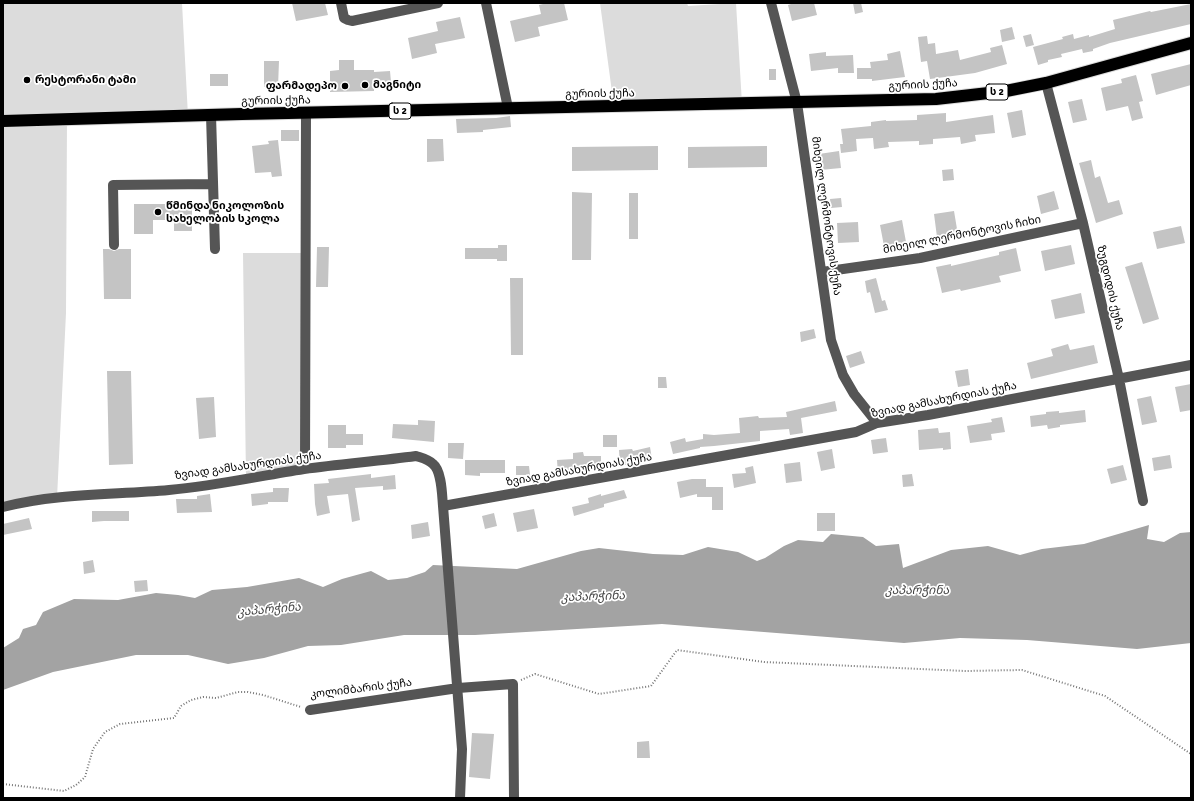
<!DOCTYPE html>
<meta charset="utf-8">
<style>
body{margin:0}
#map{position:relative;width:1194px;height:801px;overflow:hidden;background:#fff;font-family:Signika,sans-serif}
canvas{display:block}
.frame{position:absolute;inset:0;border:4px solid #000;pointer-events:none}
</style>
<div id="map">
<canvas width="1194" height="801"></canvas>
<div class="frame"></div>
</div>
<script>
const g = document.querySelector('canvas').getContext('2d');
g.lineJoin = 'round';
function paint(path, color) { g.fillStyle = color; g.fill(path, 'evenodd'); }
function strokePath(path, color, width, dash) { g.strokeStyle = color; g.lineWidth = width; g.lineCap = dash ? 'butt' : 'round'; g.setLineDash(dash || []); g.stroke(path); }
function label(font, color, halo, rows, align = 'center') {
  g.font = font + ' Signika,"Noto Sans Georgian",sans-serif'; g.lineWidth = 3.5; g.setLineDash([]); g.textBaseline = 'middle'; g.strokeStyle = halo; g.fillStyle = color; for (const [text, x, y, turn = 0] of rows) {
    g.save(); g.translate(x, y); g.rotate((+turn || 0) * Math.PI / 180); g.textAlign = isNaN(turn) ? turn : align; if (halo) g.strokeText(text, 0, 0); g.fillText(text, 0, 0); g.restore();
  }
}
paint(new Path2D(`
 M3,3H182L188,116L67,120L66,313L57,498L3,507Z
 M600,3H687L688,6L736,3L742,104L614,107Z
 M243,253H305V469L246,480Z`), '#dcdcdc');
paint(new Path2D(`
 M1149,525L1147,539L1164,542L1180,533L1191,532V643L1137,649L1027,640L960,638L904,643L662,624L475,635H404L341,645L308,646L264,658L228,664L188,655H136L53,672L3,690V648L19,638L23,629L36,625L43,612L74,599L118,600L156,593L178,595L195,598L212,590L247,587L299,578L323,587L342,579L371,571L388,580L407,578L425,572L433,565L517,569L581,551L599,548L653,554L683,555L708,547L738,552L757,561L765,558L784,546L798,540L823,542L831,534L863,537L876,546L899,544L903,568L951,550L988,546L1020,555L1042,549L1084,544Z`), '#a3a3a3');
paint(new Path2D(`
 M292,3H325L328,15L296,21Z
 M547,3H564L568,20L538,27L540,36L515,42L510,21L541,14L539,5Z
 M794,3H814L817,15L792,21L788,5Z
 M853,3H861L863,12L855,14Z
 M1191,4V24L1110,43L1093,49V51L1083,53L1082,49L1061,54L1062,57L1048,60V62L1038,65L1033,47L1063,39L1062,37L1073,34L1074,39L1089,35V37L1115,29L1113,20L1150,11L1151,12Z
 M460,17L465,38L435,44L437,53L412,59L408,38L438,31L436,22Z
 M1012,27L1015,39L1002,42L1000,30Z
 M1031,34L1034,45L1026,47L1023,36Z
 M927,36L928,44L935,43L936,54L958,50L960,60L991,52L990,48L1002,45L1007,64L975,73L930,79L927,61L921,62L918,37Z
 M900,51L905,77L872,81V79H857V68H871L870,62L888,60L887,54Z
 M826,52V56L853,55L854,73H838V68L811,71L809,54Z
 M339,60H354V70H374V72L390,71L391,82L374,83V91L330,92V71L339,70Z
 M264,61H279L278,87H264Z
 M1191,64V85L1156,95L1151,74Z
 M769,69H776V80H769Z
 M210,74H228V86H210Z
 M1136,75L1143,101L1139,102L1143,118L1132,121L1128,106L1106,111L1101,88L1122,83L1121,79Z
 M1082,99L1087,120L1073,123L1068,102Z
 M1022,110L1026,135L1012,138L1007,113Z
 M946,113V122L993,115L995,133L975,135L976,141L961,144L960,137L933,139V144L919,145V141L888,142L889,147L874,149L873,138L856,139L857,151L841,153L840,144H843L841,129L871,126V122L886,120V121L917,120V115Z
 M510,116L511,127L483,130V132L457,133L456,119L496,118Z
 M281,130H299V141H281Z
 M427,139H443L444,161L427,162Z
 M278,140L282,176L272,177L271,172L255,173L252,146L269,144L268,141Z
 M658,146V170L572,171V147Z
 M767,146V167L688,168V147Z
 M839,151L841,168L820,170L819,154Z
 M1091,160L1095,178L1100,176L1108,203L1119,200L1123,214L1096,223L1079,163Z
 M953,169L954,180L943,181L942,170Z
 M1054,191L1059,209L1041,214L1037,196Z
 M572,192L592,193L591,260H572Z
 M629,193H638V239H629Z
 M841,198L842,207L831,208L830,199Z
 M134,204H192V231H174V220H153V234H134Z
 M954,211L958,235L937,237L934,214Z
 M902,220L906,242L884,246L880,225Z
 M858,222L859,242L838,243L837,223Z
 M1181,226L1185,243L1157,249L1153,232Z
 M498,245H507V261H497V259H465V248H498Z
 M1071,245L1075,264L1045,271L1041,251Z
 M317,247H329L328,287H316Z
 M1016,248L1021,271L999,276L1001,282L961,291L960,289L942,293L936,267L951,264V266L999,255V252Z
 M103,249H109L114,251L119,249H131V299H104Z
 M1142,262L1159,319L1143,324L1125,267Z
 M510,278H523V355H511Z
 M876,278L882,301L885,300L888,310L875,313L870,292L867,293L865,281Z
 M1081,293L1085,313L1055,319L1051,300Z
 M814,329L816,338L801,342L800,332Z
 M1068,344L1070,350L1094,345L1098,363L1031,379L1027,363L1053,356L1051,349Z
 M861,351L865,363L850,368L846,356Z
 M968,369L970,385L958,387L955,371Z
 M107,371H131L133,464L109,465Z
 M658,377H666L667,388H658Z
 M1191,384V410L1180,412L1175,387Z
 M1151,396L1157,422L1142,425L1137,399Z
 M214,397L216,437L199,439L196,398Z
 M835,401L837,411L801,418L803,433L790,435L789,429L760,431V441L714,446L700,447V448L673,454L670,442L685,438L686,442L703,439V434L714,435L740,433L739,418L758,416L759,418L787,417L786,412Z
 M1085,410L1086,422L1060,425V427L1048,429L1047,425L1031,427L1030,416L1046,414V412L1059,411V413Z
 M1002,417L1005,432L991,434L992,440L970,443L967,426L992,422L991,419Z
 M418,420L435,421L434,442L392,438L393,424L418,425Z
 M328,425H346V434H363V445H346V448H328Z
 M938,428L939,433L950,432L951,449L943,450V448L919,450L918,430Z
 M603,435H617V447H603Z
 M886,438L888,452L873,454L871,440Z
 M448,443H464L463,459L448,458Z
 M650,447L652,459L633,463V465H620L619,450L632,449L633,451Z
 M832,449L835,468L821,471L817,452Z
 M583,452L584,456H601V467H584L585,470L567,471V474L558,475L557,460L573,459V453Z
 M1170,455L1172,468L1154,471L1152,458Z
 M465,460H505V473H480V476L465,475Z
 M800,462L802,481L786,483L784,464Z
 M1123,465L1127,480L1111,484L1107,469Z
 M516,466H529L530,475H516Z
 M753,466L756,483L734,488L732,474L746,473L745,468Z
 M371,474V478L395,475L396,489L383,490V486L355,488L360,520L352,522L348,494L327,496L330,513L317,516L315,504L314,484L329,483L328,479Z
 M912,474L914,486L903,487L902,475Z
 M692,479H706V487H723V510H712V497H697V494L680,498L677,482Z
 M273,488H289L288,502H268V504L252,506L251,494L273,492Z
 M624,490L627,498L604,504V507L574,516L572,507L589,503L588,498L601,494V496Z
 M210,494L212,512L177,513L176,499H197V496Z
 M534,509L538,528L517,532L513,513Z
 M92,511H129V521H104L92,522Z
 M494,513L497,526L485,529L482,516Z
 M817,513H835V531H817Z
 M29,518L32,529L3,535V524Z
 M428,522L430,536L412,539L411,525Z
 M93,560L95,572L84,574L83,562Z
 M147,580L148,591L135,592L134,581Z
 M472,733L494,734L490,779L469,777Z
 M649,741L650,758H637V742Z`), '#c4c4c4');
const highway = new Path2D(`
 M3,121L242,114L936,99L1006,91L1046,83L1191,43`);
strokePath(highway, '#dbdbdb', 14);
strokePath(new Path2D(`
 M521,680L535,674L599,694L651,686L677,650L764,662L965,671L1022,670L1105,696L1191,754
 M3,784L64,791L76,785L85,777L93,749L105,732L120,724L174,718L181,706L191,700L203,697L216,698L238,692H248L263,695L301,707`), '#777', 2, [1, 2]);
strokePath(new Path2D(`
 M341,3L344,18L348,20L352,21L438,3
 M486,3L508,108
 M771,3L797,103L831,340L843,375L854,394L877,423
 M1046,83L1083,223L1119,379L1143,501
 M211,115L215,249
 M114,245L113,185L213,184
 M822,272L920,258L1083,223
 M305,469L306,113
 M443,506L856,432L877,423L928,415L1191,365
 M3,507C57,493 114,495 169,490C215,486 259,476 304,469C341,464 379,461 416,456C422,458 428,459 433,464C442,471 442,496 443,506L462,749L460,798
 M310,710L458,688L513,684L514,798`), '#555', 10);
strokePath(highway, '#000', 12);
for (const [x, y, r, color] of [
 [27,80,4,"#000"],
 [365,85,4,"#000"],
 [345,86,4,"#000"],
 [158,212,4,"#000"]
]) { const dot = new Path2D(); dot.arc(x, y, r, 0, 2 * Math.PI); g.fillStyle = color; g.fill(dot); strokePath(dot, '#fff', 1.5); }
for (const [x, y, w] of [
 [997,92,22],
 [400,111,22]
]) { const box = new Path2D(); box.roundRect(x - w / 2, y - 8, w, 16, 3); g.fillStyle = '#fff'; g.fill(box); strokePath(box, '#000', 1); }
label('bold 10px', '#000', null, [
 ["ს 2",997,92],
 ["ს 2",400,111]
]);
label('bold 11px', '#000', '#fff', [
 ["რესტორანი ტამი",35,80],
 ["მაგნიტი",373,85],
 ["ფარმადეპო",337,86,"right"],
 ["წმინდა ნიკოლოზის",166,206],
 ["სახელობის სკოლა",166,219]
], 'left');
label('11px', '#000', '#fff', [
 ["გურიის ქუჩა",923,85,-3],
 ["გურიის ქუჩა",600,94,-1],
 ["გურიის ქუჩა",276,101,-1],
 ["მიხეილ ლერმონტოვის ქუჩა",826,216,82],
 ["მიხეილ ლერმონტოვის ჩიხი",962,235,-11],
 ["ზუგდიდის ქუჩა",1110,288,77],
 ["ზვიად გამსახურდიას ქუჩა",944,400,-11],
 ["ზვიად გამსახურდიას ქუჩა",248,466,-8],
 ["ზვიად გამსახურდიას ქუჩა",579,470,-10],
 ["კოლიმბარის ქუჩა",361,689,-7]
]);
label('italic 12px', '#444', '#fff', [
 ["კაპარჭინა",917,591],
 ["კაპარჭინა",593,597,-2],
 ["კაპარჭინა",269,610,-5]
]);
</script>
